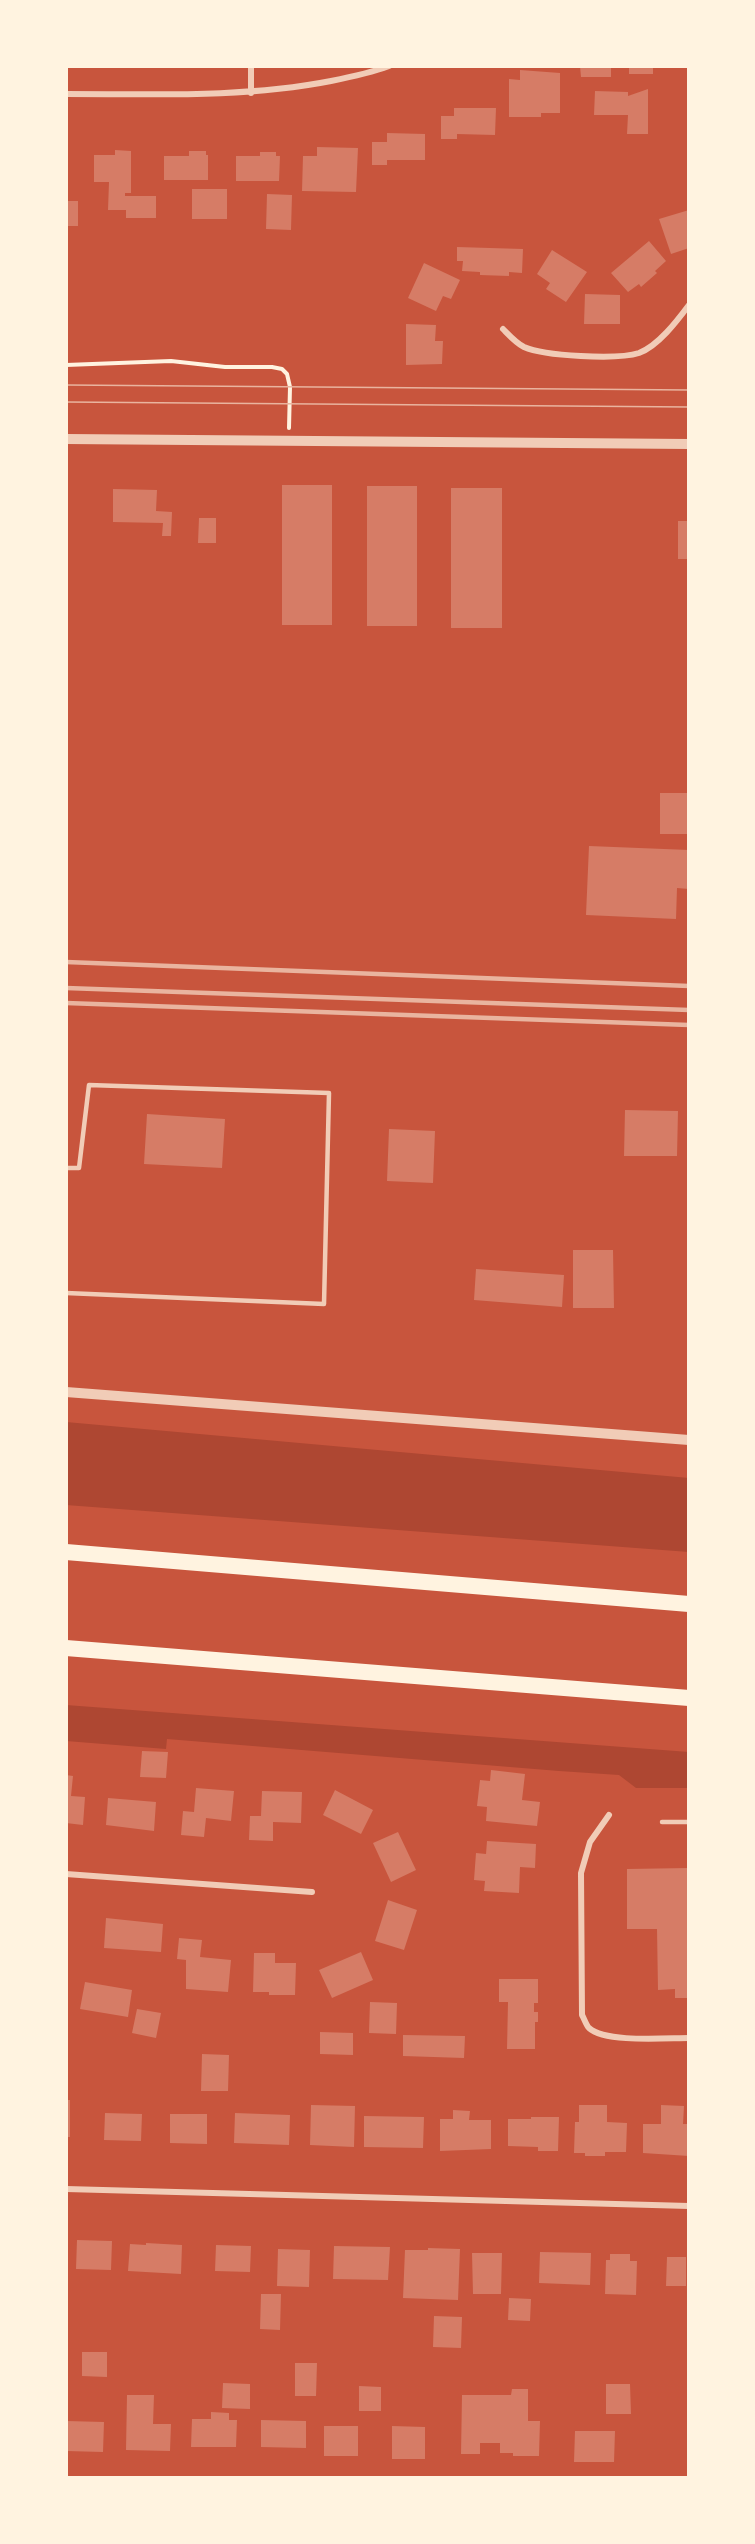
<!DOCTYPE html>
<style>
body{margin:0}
#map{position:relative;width:755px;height:2544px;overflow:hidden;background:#c8553d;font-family:"Noto Serif",serif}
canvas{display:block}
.frame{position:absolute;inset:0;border:68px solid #fff3e0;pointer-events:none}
</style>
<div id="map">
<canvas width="755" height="2544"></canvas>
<div class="frame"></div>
</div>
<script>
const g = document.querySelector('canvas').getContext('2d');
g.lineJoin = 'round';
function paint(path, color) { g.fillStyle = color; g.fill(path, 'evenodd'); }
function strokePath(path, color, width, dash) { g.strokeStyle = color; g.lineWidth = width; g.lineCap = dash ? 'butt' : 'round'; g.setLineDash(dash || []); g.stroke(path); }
paint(new Path2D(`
 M66,1422L689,1478V1552L66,1505Z
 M66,1705L689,1752V1788H636L619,1775L559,1771L167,1739L166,1749L66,1741Z`), '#ae4732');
paint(new Path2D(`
 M580,66H611V77H581Z
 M629,66H653V74H629Z
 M520,70L560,73V113H541V117H509V79L520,80Z
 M648,89V134H627L628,115H594L595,91L628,92V96Z
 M454,108H496L495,135L457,134V139H441V116H454Z
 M387,133L425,134V160H387V165H372V142H387Z
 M317,147L358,148L356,192L302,191L303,156H317Z
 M115,150L131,151V193H125V196H156V218H126V210H108L109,182H94V155H115Z
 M189,151H206V155H208V180H164V156H189Z
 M260,152H276V156H280L279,181H236V156H260Z
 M192,189H227V219H192Z
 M267,194L292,195L291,230L266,229Z
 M66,201H78V226H66Z
 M689,210V248L671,254L659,219Z
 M649,241L666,261L655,271L657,273L641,287L639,284L628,292L611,273Z
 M457,247L523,249L522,273L509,272V276L480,275V272L462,271L463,261H457Z
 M552,250L587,272L566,302L546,289L550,283L537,274Z
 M424,263L460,280L451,299L443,296L436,311L408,298Z
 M585,294L620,295V324H584Z
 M406,324L436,325L435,341H443L442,364L406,365Z
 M282,485H332V625H282Z
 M367,486H417V626H367Z
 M451,488H502V628H451Z
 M113,489L157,490L156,511L172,512L171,536H162L163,523L113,522Z
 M199,518H216V543H198Z
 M678,521H689V559H678Z
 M660,793H689V834H660Z
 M589,846L689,850V889L677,888L676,919L586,915Z
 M625,1110L678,1111L677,1156H624Z
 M147,1114L225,1119L222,1168L144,1164Z
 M389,1129L435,1131L433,1183L387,1181Z
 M573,1250H613L614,1308H573Z
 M476,1269L564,1275L562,1307L474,1300Z
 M142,1751L168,1752L166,1778L140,1777Z
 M491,1770L525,1774L522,1800L540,1802L537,1826L486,1821L487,1807L477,1806L480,1780L490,1781Z
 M66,1775L73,1776L71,1796L85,1797L83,1825L66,1823Z
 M196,1788L234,1791L231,1821L206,1818L204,1837L181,1835L183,1811L194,1812Z
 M335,1790L373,1810L361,1834L323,1815Z
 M262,1791L302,1792L301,1823L273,1822V1841L249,1840L250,1816H261Z
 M108,1798L156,1802L154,1831L106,1825Z
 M398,1832L416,1870L391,1882L373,1843Z
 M487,1841L536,1844L535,1868L520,1867L519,1893L484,1891L485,1881L474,1880L476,1853L486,1854Z
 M689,1868V1998H675V1989L658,1990L657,1929H627V1869Z
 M388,1900L417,1910L404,1950L375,1941Z
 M106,1918L163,1924L161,1952L104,1948Z
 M179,1938L202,1940L200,1957L231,1960L228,1992L186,1989V1960L177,1959Z
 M361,1952L373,1980L332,1998L319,1970Z
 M254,1953H275V1963H296L295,1995H269V1992H253Z
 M499,1979H538V2003H534V2012H538V2022H535V2049H507L508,2002H499Z
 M85,1982L132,1990L128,2017L80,2009Z
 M370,2002L397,2003L396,2034L369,2033Z
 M137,2009L161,2013L156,2038L132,2033Z
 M320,2032L353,2033V2055L320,2054Z
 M403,2035L465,2036L464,2058L403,2056Z
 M202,2054L229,2055L228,2091H201Z
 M66,2100H70V2137H66Z
 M311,2105L355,2106L354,2147L310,2145Z
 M579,2105H607V2122L627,2123L626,2152H605V2156H585V2153H574L575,2122H579Z
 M661,2105L684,2106L683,2124H689V2156L643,2153V2124H661Z
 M453,2110L470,2111L469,2120H491V2149L440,2151V2119H453Z
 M105,2113L142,2114L141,2141L104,2140Z
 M235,2113L290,2115L289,2145L234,2143Z
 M170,2114H207V2144L170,2143Z
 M364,2116L424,2117L423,2148L364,2147Z
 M531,2117H559L558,2151H538V2147L508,2146V2119H531Z
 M77,2240L112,2241L111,2270L76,2269Z
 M146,2243L182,2245L181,2274L128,2271L130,2244L146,2245Z
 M216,2245L251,2246L250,2272L215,2271Z
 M334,2246L390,2247L388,2280L333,2279Z
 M428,2248L460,2249L458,2300L403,2298L405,2250H428Z
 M278,2249L310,2250L309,2287L277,2286Z
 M540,2252L591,2253L590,2285L539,2283Z
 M472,2253H502L501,2294H473Z
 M610,2254H630V2261H637L636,2295L605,2294L606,2260H610Z
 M667,2257H686V2286H666Z
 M261,2294H281L280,2330L260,2329Z
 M509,2298L531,2299L530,2321L508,2320Z
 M434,2316L462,2317L461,2348L433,2347Z
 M82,2352H107V2377L82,2376Z
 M295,2363H317L316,2396H295Z
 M223,2383L250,2384V2409L222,2408Z
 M606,2384H630L631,2414H606Z
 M359,2386L381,2387V2411H359Z
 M512,2389H528V2421H540L539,2456H513V2453H500V2443H480V2454H461L462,2395H511Z
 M127,2395H154L153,2424H171L170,2451L126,2450Z
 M211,2412L229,2413V2420H237L236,2447H191L192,2419H211Z
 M261,2420L306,2421V2448L261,2447Z
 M66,2421L104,2422L103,2452L66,2451Z
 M324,2426H358V2456H324Z
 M392,2426L425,2427V2459H392Z
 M575,2431H615L614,2462H574Z`), '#d67c66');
strokePath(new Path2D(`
 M66,365L171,361L225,367H272L282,369L287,374L290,387L289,428`), '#fff3e0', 4);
strokePath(new Path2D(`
 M66,1168H79L89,1085L329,1093L324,1304L66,1293
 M662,1822H689`), '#f1ccb7', 4.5);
strokePath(new Path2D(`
 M251,66V93
 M66,94C155,94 244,98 331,81C351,77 370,73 389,66
 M503,329C509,335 516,343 524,347C544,356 617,360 639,353C658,346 677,321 689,305
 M609,1815L590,1842L581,1873L582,2015C584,2018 586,2025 589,2028C605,2043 666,2038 689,2038
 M66,1874L312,1892
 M66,2189L689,2206`), '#f1ccb7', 6);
strokePath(new Path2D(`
 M66,439L689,444
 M66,1392L689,1440`), '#f1ccb7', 10);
strokePath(new Path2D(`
 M66,1552L689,1604
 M66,1648L689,1698`), '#fff3e0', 16);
strokePath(new Path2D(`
 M66,385L689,390
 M66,402L689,407`), '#e9b49f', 1.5);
strokePath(new Path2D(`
 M66,962L689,986
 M66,988L689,1010
 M66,1003L689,1025`), '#e9b49f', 4.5);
</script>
